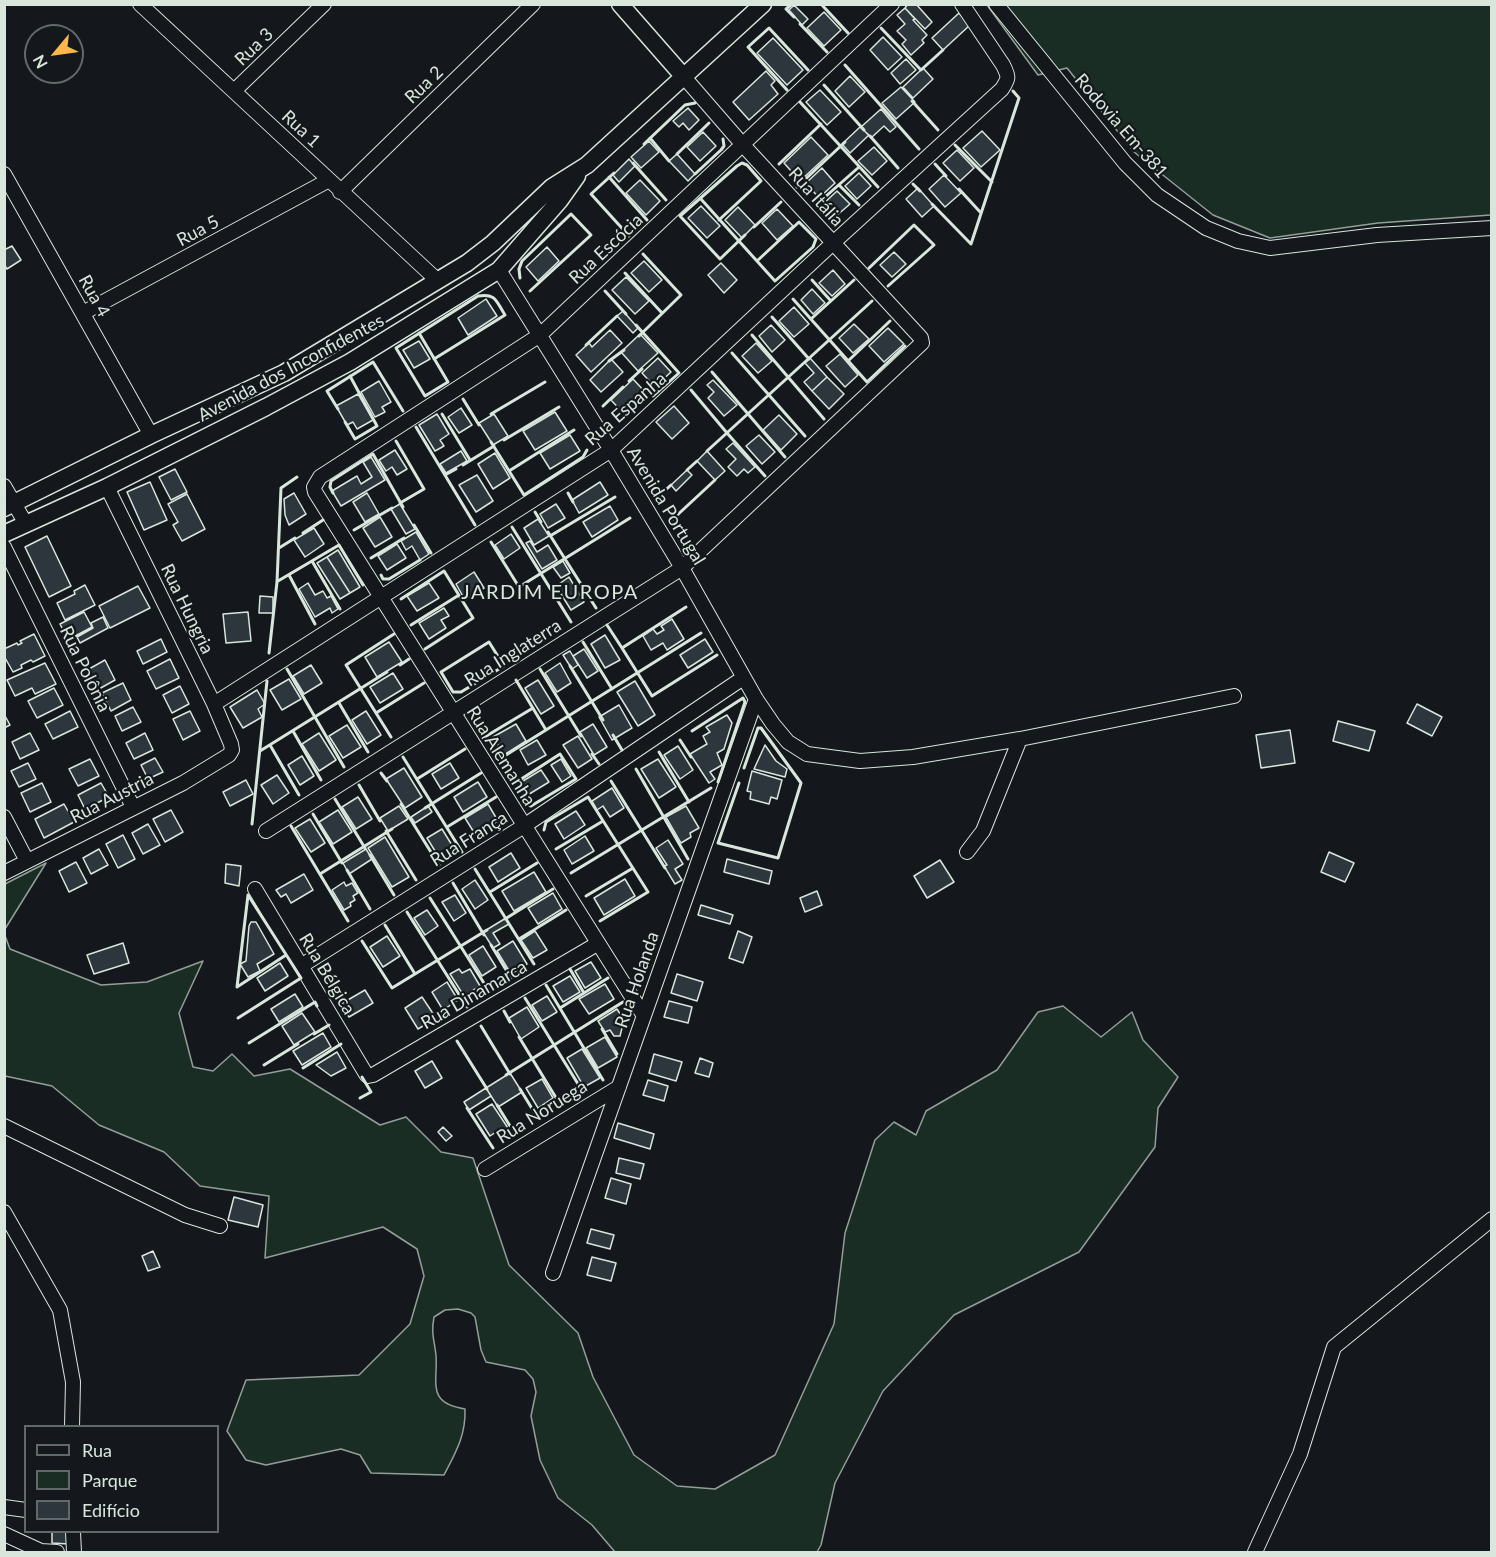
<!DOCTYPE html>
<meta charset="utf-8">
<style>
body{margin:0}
#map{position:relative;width:1496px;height:1557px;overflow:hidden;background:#14181c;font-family:Lato,sans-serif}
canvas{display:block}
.frame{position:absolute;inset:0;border:6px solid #d8e6dc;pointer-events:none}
.legend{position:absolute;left:24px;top:1425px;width:195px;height:108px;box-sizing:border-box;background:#14181c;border:2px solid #626a69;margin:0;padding:8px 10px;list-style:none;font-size:18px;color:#d8e6dc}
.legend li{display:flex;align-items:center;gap:12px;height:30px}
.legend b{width:30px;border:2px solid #626a69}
.north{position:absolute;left:24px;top:24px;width:60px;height:60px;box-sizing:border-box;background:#14181c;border:2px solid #626a69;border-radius:50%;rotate:241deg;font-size:16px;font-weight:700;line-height:24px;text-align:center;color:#d8e6dc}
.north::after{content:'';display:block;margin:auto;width:21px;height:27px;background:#ffb74d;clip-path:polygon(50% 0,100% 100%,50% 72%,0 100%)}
</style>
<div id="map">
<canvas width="1496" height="1557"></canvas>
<div class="frame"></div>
<ul class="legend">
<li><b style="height:8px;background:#14181c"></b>Rua</li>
<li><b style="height:16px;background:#1a2d24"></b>Parque</li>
<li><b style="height:16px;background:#2c363c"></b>Edifício</li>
</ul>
<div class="north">N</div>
</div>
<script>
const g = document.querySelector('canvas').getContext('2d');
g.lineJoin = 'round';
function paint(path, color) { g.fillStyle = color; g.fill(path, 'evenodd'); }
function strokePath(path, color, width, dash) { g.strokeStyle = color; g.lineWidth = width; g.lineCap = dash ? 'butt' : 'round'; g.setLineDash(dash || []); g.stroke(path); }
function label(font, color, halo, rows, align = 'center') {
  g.font = font + ' Lato,sans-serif'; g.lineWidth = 4.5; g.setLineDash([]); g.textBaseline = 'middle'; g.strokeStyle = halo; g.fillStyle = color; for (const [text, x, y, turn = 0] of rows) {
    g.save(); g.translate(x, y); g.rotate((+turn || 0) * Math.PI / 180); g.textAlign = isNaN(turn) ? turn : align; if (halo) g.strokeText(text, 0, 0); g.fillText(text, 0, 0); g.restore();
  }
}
const green = new Path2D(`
 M987,5H1491V215L1378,223L1270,238L1213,215L1134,152L1067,68L1038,75Z
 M46,863L5,929V884Z
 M4,933L10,949L101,985L147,982L203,961L179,1013L193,1067L213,1071L232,1054L254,1076L290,1069L380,1125L406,1117L441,1152L473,1158L509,1265L578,1333L593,1377L634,1455L677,1486L715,1489L775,1455L834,1324L845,1233L875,1140L894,1122L916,1135L926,1111L997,1070L1038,1012L1063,1006L1101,1037L1132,1012L1143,1040L1178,1077L1158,1108L1155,1147L1079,1252L954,1315L883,1391L835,1483L821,1545L817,1552H615L592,1525L558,1498L540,1460L531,1416L536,1392L533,1379L525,1370L486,1362L481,1350L475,1317L471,1313L458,1309L445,1310L434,1317C431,1333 434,1339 436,1355C438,1383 426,1403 465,1409C466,1435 456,1452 444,1475L371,1473L360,1455L341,1449L266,1465L246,1460L227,1431L246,1380L359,1375L410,1324L424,1276L417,1249L383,1227L265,1258L269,1196L200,1186L164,1152L99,1125L52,1086L5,1076Z`);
paint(green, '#1a2d24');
strokePath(green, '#939e99', 1.5);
const building = new Path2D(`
 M908,4H916L932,22L925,29L905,8Z
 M794,5L808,19L802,25L789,10Z
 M905,8L915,19L913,20L927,35L922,40L924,43L911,55L902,44L906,40L897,31L905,24L897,15Z
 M824,12L841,30L824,46L807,28Z
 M959,13L970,25L943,50L932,38Z
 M883,37L902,57L888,70L870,50Z
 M773,38L803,70L787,85L757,53Z
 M906,59L916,70L900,84L891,73Z
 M923,68L933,79L913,98L903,87Z
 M766,71L775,81L771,85L778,94L749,120L733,102Z
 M850,76L865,92L849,107L835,91Z
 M901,87L915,102L896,119L882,103Z
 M820,90L841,112L827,125L806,102Z
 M688,108L699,120L689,130L683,123L679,127L673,121Z
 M881,109L896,127L890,132L884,126L871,138L861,127Z
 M860,127L869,135L850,153L842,144Z
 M982,131L1000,150L981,167L963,148Z
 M703,132L716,146L700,161L687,147Z
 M811,137L828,155L800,181L784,163Z
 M649,141L659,152L641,168L631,157Z
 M874,147L887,161L872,175L858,161Z
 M957,150L974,168L960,181L943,163Z
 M677,154L695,174L688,181L669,161Z
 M629,159L635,166L619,182L613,175Z
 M822,168L835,183L819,198L806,183Z
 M859,173L871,186L857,199L845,186Z
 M944,175L961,193L945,207L929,189Z
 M640,180L660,201L646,215L626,193Z
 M918,188L934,206L922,217L906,199Z
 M837,191L850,204L835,217L823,204Z
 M701,206L720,226L707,238L688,218Z
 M738,207L755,225L742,238L725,220Z
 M777,209L793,226L777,240L762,223Z
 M12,246L21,260L7,269L4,264V250Z
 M547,247L559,261L538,281L526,267Z
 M894,252L906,264L892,277L880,265Z
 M644,261L662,280L649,292L631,273Z
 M721,263L737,280L724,293L708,275Z
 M833,270L845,284L832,296L819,283Z
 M626,277L649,301L635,314L612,290Z
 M812,289L825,303L813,314L801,300Z
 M486,299L497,316L468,335L458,318Z
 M794,307L809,324L794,337L779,321Z
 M623,311L638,328L633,333L617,316Z
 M854,324L869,339L853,353L839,338Z
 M771,325L785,340L772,352L759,336Z
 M888,328L904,344L884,362L869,346Z
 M610,330L622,343L591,372L576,355L589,343L592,347Z
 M640,334L658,353L638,371L621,352Z
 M419,341L430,359L414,368L403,350Z
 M756,343L772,361L758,373L742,356Z
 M840,354L858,375L845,387L826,366Z
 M658,358L671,372L655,387L642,373Z
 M810,358L827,377L812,391L804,382L814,373L805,363Z
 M611,359L623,372L601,392L590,380Z
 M827,377L844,394L829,409L812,391Z
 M633,379L647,394L625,415L611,400Z
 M713,380L737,405L724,416L708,398L714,392L707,385Z
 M379,381L391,402L382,407L385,412L375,417L361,392Z
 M358,394L373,420L357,429L353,422L347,425L336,406Z
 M674,406L689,423L672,439L656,422Z
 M461,408L472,425L459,433L448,417Z
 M555,412L567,431L535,450L523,431Z
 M437,414L449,434L440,440L444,446L435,451L419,425Z
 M494,414L508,436L493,445L479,423Z
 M779,415L797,434L781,450L763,430Z
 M570,435L580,451L550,469L540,453Z
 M759,435L775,452L762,464L746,446Z
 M733,443L755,467L748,473L744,469L737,476L728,467L736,459L726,449Z
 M395,450L407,469L397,475L392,467L386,471L379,460Z
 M461,451L467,461L446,473L440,464Z
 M707,451L725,471L715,480L697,461Z
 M495,453L510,478L493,489L478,464Z
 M371,457L385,480L341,506L332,491L357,476L361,484L372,477L363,462Z
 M175,469L187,492L171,500L159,477Z
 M687,470L692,475L676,491L671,485Z
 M477,475L493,501L476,512L459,485Z
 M150,482L167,520L144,530L127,492Z
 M600,482L608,495L579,513L572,500Z
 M294,493L306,514L289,525L285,515L284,499Z
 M367,493L379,514L365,522L353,502Z
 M187,494L205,529L182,541L173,525L178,522L168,504Z
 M400,504L415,529L406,534L391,509Z
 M556,504L565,518L548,528L540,514Z
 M610,506L618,520L592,537L583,522Z
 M380,517L392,537L375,547L363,528Z
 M538,519L549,536L534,545L524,528Z
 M314,528L324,544L305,557L294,540Z
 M416,532L429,554L420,560L412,546L406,550L401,541Z
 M511,534L520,548L504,559L495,545Z
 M47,536L71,586L49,597L25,547Z
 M530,541L537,552L548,545L557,560L542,569L526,543Z
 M397,544L406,558L387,570L378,556Z
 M338,550L360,587L350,593L327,557Z
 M327,557L350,593L340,599L317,563Z
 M563,561L570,573L561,578L553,567Z
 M474,572L484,588L465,600L456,584Z
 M569,577L584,602L571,610L556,586Z
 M308,583L315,595L323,591L327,598L331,596L338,609L332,613L330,608L315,617L299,589Z
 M429,583L439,598L417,611L407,596Z
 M85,585L95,605L65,620L57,603L75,594L74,591Z
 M138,586L150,608L110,628L99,606Z
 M260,596L273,597V613H259Z
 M444,608L449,616L441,620L446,628L429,639L419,623Z
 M84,612L92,627L68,640L60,624Z
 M248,612L251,641L226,643L223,614Z
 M103,617L108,628L80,643L77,637L93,628L91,623Z
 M672,619L684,639L667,650L663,643L651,650L643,636L653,629L657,634L664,630L661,626Z
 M34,634L45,656L33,662L31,660L21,665L22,668L13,672L4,656V649L17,643L18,645L22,643L20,641Z
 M605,635L620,660L605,668L591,644Z
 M161,639L167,652L143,664L137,651Z
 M705,639L713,652L688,668L680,655Z
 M389,642L402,662L377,677L365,657Z
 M584,649L598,671L587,678L573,656Z
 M570,651L578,665L572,669L563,655Z
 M170,659L179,678L156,689L147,671Z
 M105,660L115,680L99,689L89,669Z
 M45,663L56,684L35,694L32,688L15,696L7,680Z
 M560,663L571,683L557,692L545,673Z
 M311,665L322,683L304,694L293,676Z
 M393,673L403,689L380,703L370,687Z
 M289,679L301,699L282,710L270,690Z
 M538,680L554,706L541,714L525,688Z
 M635,681L655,715L638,726L617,692Z
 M123,683L131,700L111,711L102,693Z
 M180,686L189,704L172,713L163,695Z
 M54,688L63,705L37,718L28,701Z
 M257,690L265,704L258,709L262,717L243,728L230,707Z
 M1417,704L1442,717L1432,736L1407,723Z
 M619,705L632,728L612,740L599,717Z
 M133,707L141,722L122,731L115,716Z
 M70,711L78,727L53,739L45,724Z
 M190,711L200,731L183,740L173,719Z
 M366,711L381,735L367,744L352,720Z
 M4,714L10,725L4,728Z
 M727,715L732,723L724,749L717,753L722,765L710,772L715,779L709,783L690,754L707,744L703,736L710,732L706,727Z
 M1338,721L1375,731L1369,751L1333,741Z
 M516,724L526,741L504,755L493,737Z
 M593,724L607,747L594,755L580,732Z
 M347,725L361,747L343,758L329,736Z
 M1290,730L1295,763L1261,768L1256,735Z
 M30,733L39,750L20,759L12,742Z
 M145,733L153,750L134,759L126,743Z
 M319,733L336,760L319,771L302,744Z
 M578,736L592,759L578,768L563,745Z
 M537,740L546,755L528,765L520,750Z
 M765,745L776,761L787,769L785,777L754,769Z
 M678,746L693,770L680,779L664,755Z
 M302,756L314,776L300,785L288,765Z
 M155,758L163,772L148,779L141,765Z
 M90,759L99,776L78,786L69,769Z
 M561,759L571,776L562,782L551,765Z
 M658,759L676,787L659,798L641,769Z
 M28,763L36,779L19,787L11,771Z
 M450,763L459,778L441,789L432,774Z
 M404,768L422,797L405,808L386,779Z
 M541,770L549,782L526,796L518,784Z
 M752,771L782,780L777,799L771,797L769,804L750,799L751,792L747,791Z
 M277,775L289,793L273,804L261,785Z
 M246,780L253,794L230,806L223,792Z
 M478,782L487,797L463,812L454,797Z
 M42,783L51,802L30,812L21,793Z
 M101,783L109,797L85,809L78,795Z
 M612,788L624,808L610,817L603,806L597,810L592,801Z
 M358,797L372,819L356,829L342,807Z
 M64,804L74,822L44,838L35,819Z
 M488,804L498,821L475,834L465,818Z
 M399,806L408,819L388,831L380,818Z
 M428,806L432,812L415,823L411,817Z
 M686,806L699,828L690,833L691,837L681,843L666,817Z
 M171,810L183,832L165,842L153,819Z
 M338,810L352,832L333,844L319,822Z
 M576,811L585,825L564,839L555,824Z
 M310,819L325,843L311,852L295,828Z
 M148,824L160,845L143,854L132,833Z
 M442,829L455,850L440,859L427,838Z
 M123,835L135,859L118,868L106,844Z
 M585,836L594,851L572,864L564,850Z
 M385,837L409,877L392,887L368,848Z
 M668,840L683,864L675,869L682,880L675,884L664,866L667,865L656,848Z
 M99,849L108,865L91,874L83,858Z
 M366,849L372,859L349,874L343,863Z
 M1329,852L1354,863L1345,882L1321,872Z
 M511,853L520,868L498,882L489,867Z
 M727,859L772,871L769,884L724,872Z
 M940,860L954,882L927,898L914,876Z
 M76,862L87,883L69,892L59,871Z
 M226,864L241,866L239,886L225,883Z
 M534,872L546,892L514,911L502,891Z
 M304,874L313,890L291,903L286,894L281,897L276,890Z
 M625,879L635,896L604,915L594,898Z
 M475,880L488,900L475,909L462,889Z
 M344,882L346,886L352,883L358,893L353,896L355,900L350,903L351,906L344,910L332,890Z
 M817,891L822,905L805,912L800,898Z
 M553,893L562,909L538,924L528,908Z
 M455,895L466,913L454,921L442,902Z
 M701,905L733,915L730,924L698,915Z
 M427,910L438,926L425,935L414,918Z
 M506,918L509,924L493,933L500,944L493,948L483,932Z
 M251,922H256L274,954L257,964L260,971L248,977L240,964L246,961L249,926Z
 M535,931L547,950L533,958L521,940Z
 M738,931L752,937L743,963L729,958Z
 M387,936L400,956L383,967L370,947Z
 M513,941L527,964L511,974L497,951Z
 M123,943L129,963L94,974L87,955Z
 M483,946L496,967L482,976L469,955Z
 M591,962L601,978L585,988L575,971Z
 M280,963L288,976L265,991L257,978Z
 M459,969L462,973L470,969L480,986L464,996L450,974Z
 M677,974L703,982L697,1001L671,993Z
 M570,976L580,992L563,1002L553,986Z
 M447,982L458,1000L443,1010L432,992Z
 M605,984L614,999L589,1014L579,999Z
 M365,990L373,1003L349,1017L341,1004Z
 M295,994L303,1007L279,1022L271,1009Z
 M547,996L557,1012L542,1021L532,1005Z
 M422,997L436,1018L418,1029L405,1008Z
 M669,1001L692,1007L688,1023L664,1017Z
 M527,1007L539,1027L521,1039L509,1018Z
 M617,1009L624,1020L620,1036H614L610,1030L605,1032L598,1021Z
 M302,1013L315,1032L294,1045L282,1026Z
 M323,1033L331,1047L302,1065L293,1051Z
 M605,1037L617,1057L598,1068L586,1048Z
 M582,1049L600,1078L584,1087L567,1058Z
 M337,1052L346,1068L331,1076L316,1065Z
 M654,1054L682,1062L676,1081L649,1073Z
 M700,1058L713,1063L709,1077L695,1073Z
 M432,1061L442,1078L425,1088L415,1071Z
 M510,1073L522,1092L498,1107L486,1088Z
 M542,1079L553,1098L538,1108L526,1088Z
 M648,1080L668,1086L664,1101L643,1095Z
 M486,1088L491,1096L469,1110L464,1102Z
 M492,1104L512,1134L505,1139L499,1130L490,1136L476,1114Z
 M618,1123L654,1134L650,1149L614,1138Z
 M443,1127L452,1136L446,1141L438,1132Z
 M619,1158L644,1164L640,1179L616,1173Z
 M611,1178L631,1184L626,1204L605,1198Z
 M234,1197L263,1205L258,1227L228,1220Z
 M591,1229L614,1235L610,1249L587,1243Z
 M153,1251L160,1267L148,1271L142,1256Z
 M592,1257L616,1263L611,1281L587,1275Z
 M52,1532H69V1544L52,1543Z`);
paint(building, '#2c363c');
strokePath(building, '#d8e6dc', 1.5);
const minor = new Path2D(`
 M140,4L437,280
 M996,4L1125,163L1157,195L1206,228L1238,241L1270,248L1377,235L1492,228
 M234,91L324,4
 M4,174L151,435
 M340,192L533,4
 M499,270L611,450L682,568L756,699L773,724L788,742L807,754L860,761L913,757L1020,739L1234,696
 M83,313L329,180
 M4,486L26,524
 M4,547L133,807
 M214,704L611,450L833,243L1002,89C1009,78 1009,77 1003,65L962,4
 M4,817L27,861
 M266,831L682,568L922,343L921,338L743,145L684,77
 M967,852L983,831L1020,739
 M4,873L183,783L229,755L232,750L231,744L214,704L107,487
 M255,889L366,1074L368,1076L373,1075L597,944
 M301,966L524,826L743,678
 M644,1016L315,492L314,487L320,477L540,335L892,4
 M4,1126L185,1215L220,1226
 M485,1169L619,1087
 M4,1212L60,1310L73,1382L72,1426
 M553,1273L756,699
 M4,1507L26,1510
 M73,1532L74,1552
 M4,1534L41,1551L57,1552
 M1255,1552L1300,1454L1334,1347L1492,1219`);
const tertiary = new Path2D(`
 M620,4L684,77
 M4,508L151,435L284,373L467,263L493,243L552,187L587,165L763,4
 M4,534L107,487L266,407L350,362L499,270L560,200L577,176`);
strokePath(minor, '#d8e6dc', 16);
strokePath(tertiary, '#d8e6dc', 19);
strokePath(minor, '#14181c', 14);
strokePath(tertiary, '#14181c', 16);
strokePath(new Path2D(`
 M792,4L786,9L794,17
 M821,4L848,33
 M800,24L827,52
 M881,28L921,70L943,50
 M845,65L919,149
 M824,85L864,130
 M787,90L748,47L769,28L808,70
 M912,101L938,130
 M800,102L878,187
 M870,136L898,168
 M650,138L669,161
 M644,144L685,105L695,103
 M955,145L992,182
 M677,154L709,123
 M633,163L666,200
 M779,164L821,124
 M935,164L946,176
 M614,173L591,194L629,236
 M695,174L721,150L724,146L723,139
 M609,177L647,220
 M913,184L920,191
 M839,185L859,205
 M797,187L845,142
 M959,189L981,213
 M700,198C725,226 750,253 775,281L813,247L816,239L799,222L757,261
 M932,204L971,244L1019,98L1013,91
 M816,205L859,167
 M719,220L761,181L747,165L742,163L737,166L680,216L720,259L745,235
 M754,227L781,202
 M869,268L914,225L934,245L888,286
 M625,273L662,313
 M520,278L519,269L522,261L571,214L591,235L530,291
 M812,280L831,301
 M605,291L626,314
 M793,299L867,382L905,346
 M772,317L809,359
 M811,319L854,280
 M636,325L679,373L653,396
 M419,333L448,382L425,396L396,348L478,296C496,293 496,301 505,315L434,359
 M752,335L824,419
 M639,336L681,295L643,254
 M586,345L617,316
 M732,353L805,436
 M609,361L624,350
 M848,361L890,321
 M712,372L785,457
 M629,381L642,369
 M691,390L727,433L765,476
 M463,399L479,425
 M603,406L623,387
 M338,409L327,391L373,362L403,411
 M442,414L470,460
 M491,414L545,382
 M345,422L355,439L377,426L350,376
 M416,427L475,525
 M504,440L559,407
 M396,441L424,489L400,503
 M491,442L524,495L583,457L587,450
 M707,451L872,301
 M463,465L494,446
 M687,470L697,461
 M509,471L574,430
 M445,475L456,469
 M333,493L330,487L331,481L373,454L403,507
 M568,493L573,502
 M659,496L671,485
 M535,512L541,522
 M673,519L715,480
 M414,525L431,553
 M512,527L571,622
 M354,530L392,508
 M548,532L596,608
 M303,533L323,520
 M550,536L615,497
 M491,542L519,587L630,518
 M279,548L295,538
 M371,558L404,538
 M312,561L340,609
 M289,575L315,624
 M381,575L383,579H389L420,560
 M278,581L339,545L363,585
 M401,599L444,571L473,618L425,649
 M686,607L622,648L652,696L717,655
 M411,625L459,595
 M607,625L622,648
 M489,642L504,666L461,692H453L441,672Z
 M583,642L612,689
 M269,653L277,582L281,488L297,477
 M400,665L409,659
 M570,666L603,720
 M287,669L344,767
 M540,669L581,736
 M516,680L546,730
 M339,703L368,752
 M376,713L424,683
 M293,731L321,780
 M692,731L743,698L745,702L718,782
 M613,735L622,750
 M391,737L346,665L394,634
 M483,738L533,708
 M680,740L691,757
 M270,745L299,795
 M260,751L387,672
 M659,752L689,802
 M592,754L599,764
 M403,757L462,852
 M498,760L701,633
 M636,769L688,859
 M381,773L387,781
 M417,779L465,749
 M611,781L665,868
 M739,783L718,843L778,858L801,783L761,728H758L744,768
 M359,785L380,821
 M512,785L560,754L576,779L531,806L524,804
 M335,799L365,848
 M401,804L439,865
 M425,808L481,773
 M313,814L342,863
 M252,824L267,681
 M291,826L348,921
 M447,827L496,797
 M544,830L546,822L588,797L648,892L600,921
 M386,831L416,880
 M556,849L603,821
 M370,855L394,895
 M475,869L534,964
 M347,870L370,909
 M571,873L711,788
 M320,874L392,829
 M453,883L484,935
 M490,892L537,863
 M586,896L633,868
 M430,898L489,991
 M407,912L467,1007
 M505,919L553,889
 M385,925L415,974
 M519,939L566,910
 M362,941L392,988L487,930
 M491,945L511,978
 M570,969L584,993
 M546,985L603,1080
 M237,987L248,895L301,978L238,1018
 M237,987L286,955
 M525,998L583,1092
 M560,1008L608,978
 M504,1011L510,1022
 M481,1026L510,1074
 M602,1029L617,1054
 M314,1034L329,1025
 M519,1037L561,1106
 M457,1041L487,1089
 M249,1043L315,1002L317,1006
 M264,1065L298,1044
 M303,1068L341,1044
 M506,1075L623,1002
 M520,1089L539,1120
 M360,1098L371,1092L362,1077
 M497,1105L515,1134
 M467,1108L493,1148`), '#d8e6dc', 3);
label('18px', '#d8e6dc', '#14181c', [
 ["Rua 3",254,47,-44],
 ["Rua 2",424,85,-44],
 ["Rodovia Em-381",1121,126,49],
 ["Rua 1",301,129,43],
 ["Rua Itália",816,197,48],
 ["Rua 5",198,231,-28],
 ["Rua Escócia",606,249,-43],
 ["Rua 4",94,296,61],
 ["Avenida dos Inconfidentes",291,368,-28],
 ["Rua Espanha",626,409,-41],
 ["Avenida Portugal",666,506,59],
 ["Rua Hungria",187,609,64],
 ["Rua Inglaterra",513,653,-32],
 ["Rua Polônia",85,669,64],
 ["Rua Alemanha",501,756,58],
 ["Rua Austria",112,798,-27],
 ["Rua França",469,839,-32],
 ["Rua Bélgica",327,974,59],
 ["Rua Holanda",637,980,-71],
 ["Rua Dinamarca",474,995,-30],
 ["Rua Noruega",542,1112,-32]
]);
g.letterSpacing = '1.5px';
label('20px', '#d8e6dc', '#14181c', [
 ["JARDIM EUROPA",550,593]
]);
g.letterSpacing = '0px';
</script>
